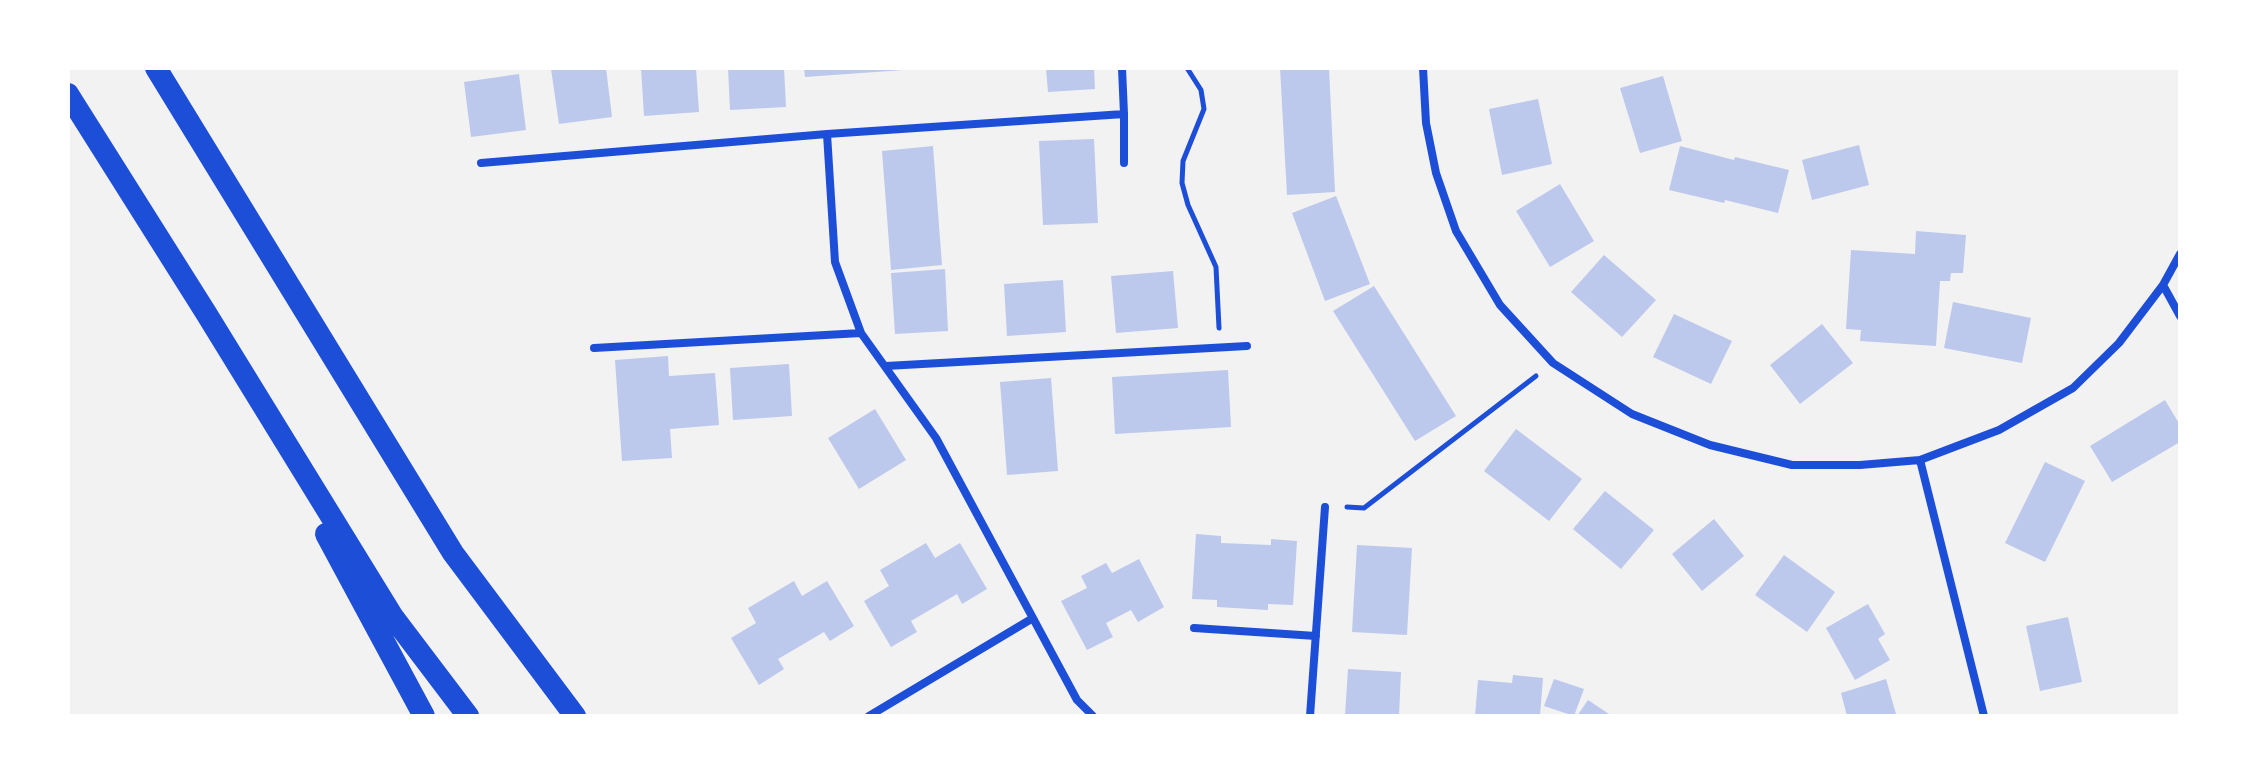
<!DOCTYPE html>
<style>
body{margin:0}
#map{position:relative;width:2248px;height:784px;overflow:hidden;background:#f2f2f2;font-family:"Exo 2",sans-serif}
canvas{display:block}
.frame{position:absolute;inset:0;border:70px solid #fff;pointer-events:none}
</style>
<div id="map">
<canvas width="2248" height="784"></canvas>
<div class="frame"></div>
</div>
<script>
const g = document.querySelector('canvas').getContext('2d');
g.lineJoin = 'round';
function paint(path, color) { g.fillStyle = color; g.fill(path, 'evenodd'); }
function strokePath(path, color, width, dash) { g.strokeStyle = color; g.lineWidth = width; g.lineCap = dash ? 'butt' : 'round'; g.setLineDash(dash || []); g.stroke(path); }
paint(new Path2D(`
 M561,68H606L612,117L559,124L551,69Z
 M641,68H696L699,112L644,116Z
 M728,68H784L786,107L730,110Z
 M804,68H904V70L805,77Z
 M1046,68H1094L1095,89L1048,92Z
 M1280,68H1329L1335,192L1287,195Z
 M519,74L526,130L471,137L464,82Z
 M1663,76L1682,141L1640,153L1620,88Z
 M1538,99L1552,164L1502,175L1489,109Z
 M1094,139L1098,223L1043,225L1039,141Z
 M1859,145L1869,185L1812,200L1802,160Z
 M933,146L942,265L891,270L882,151Z
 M1680,146L1734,160L1735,157L1789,170L1778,213L1725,200L1724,203L1669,190Z
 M1560,184L1594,241L1550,267L1516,211Z
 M1336,196L1370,284L1325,301L1292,213Z
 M1916,231L1966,235L1963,273H1951L1950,281H1940L1936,346L1860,341L1861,330L1846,329L1851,250L1915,254Z
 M1604,255L1656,300L1622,337L1571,292Z
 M945,269L948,331L895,334L891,273Z
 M1173,271L1178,328L1116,333L1111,276Z
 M1063,280L1066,332L1007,336L1004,284Z
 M1374,286L1456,416L1415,441L1333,311Z
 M1953,302L2031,318L2022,363L1944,348Z
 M1674,314L1732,341L1711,384L1653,357Z
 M1822,324L1853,363L1800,404L1770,365Z
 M668,356L669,376L715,373L719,425L670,429L672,458L622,461L615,360Z
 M789,364L792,416L733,420L730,368Z
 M1228,370L1231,427L1115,434L1112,377Z
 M1051,378L1058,471L1007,475L1000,382Z
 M2165,400L2180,425V442L2112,482L2090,446Z
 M875,409L906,460L859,489L828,438Z
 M1516,429L1582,479L1549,521L1484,471Z
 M2045,462L2085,481L2045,562L2005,543Z
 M1605,491L1654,530L1621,569L1573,529Z
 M1714,519L1744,556L1702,591L1672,554Z
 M1196,534L1221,536V543L1271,545V539L1297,541L1293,605L1268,604V610L1217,607V600L1192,599Z
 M926,543L935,558L960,543L987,589L962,604L957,594L911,621L917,632L891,647L864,601L889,586L880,570Z
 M1357,545L1412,548L1407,635L1352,632Z
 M1784,555L1835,592L1807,632L1755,595Z
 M1139,559L1164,607L1138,622L1131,610L1106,623L1113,637L1087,650L1061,601L1087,588L1081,576L1106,563L1112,573Z
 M794,581L802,596L827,581L854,626L830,641L824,632L778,659L784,669L759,685L731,638L756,623L748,608Z
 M1868,604L1885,634L1878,639L1890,660L1855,680L1826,628Z
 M2068,617L2082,682L2040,691L2026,626Z
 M1348,669L1401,672L1399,716H1345Z
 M1513,675L1543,678L1540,716H1475L1478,680L1512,683Z
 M1554,679L1584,689L1574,716L1544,706Z
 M1886,679L1896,714L1889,716H1847L1841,693Z
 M1588,700L1612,716H1577Z`), '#bdc9ec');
strokePath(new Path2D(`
 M1187,68L1201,90L1204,109L1183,161L1182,183L1188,205L1216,267L1219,328
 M1347,507L1364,508L1536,376`), '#1d4ed8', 5);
strokePath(new Path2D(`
 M1122,68L1124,114
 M1423,68L1426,123L1436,173L1456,231L1500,305L1553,363L1632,414L1710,445L1792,465H1860L1920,460L1999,430L2073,388L2119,343L2163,285L2180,254
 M827,134L1124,114V163
 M481,163L827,134L835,262L861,333
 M2163,285L2180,316
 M594,348L861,333L936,438L1077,700L1093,716
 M886,366L1247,346
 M1920,460L1984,716
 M1194,628L1316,636
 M869,716L1033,618
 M1310,716L1325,507`), '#1d4ed8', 8);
strokePath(new Path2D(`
 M156,68L453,553L575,716
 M68,94L206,313L393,617L468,716
 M326,534L424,716`), '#1d4ed8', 22);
</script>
